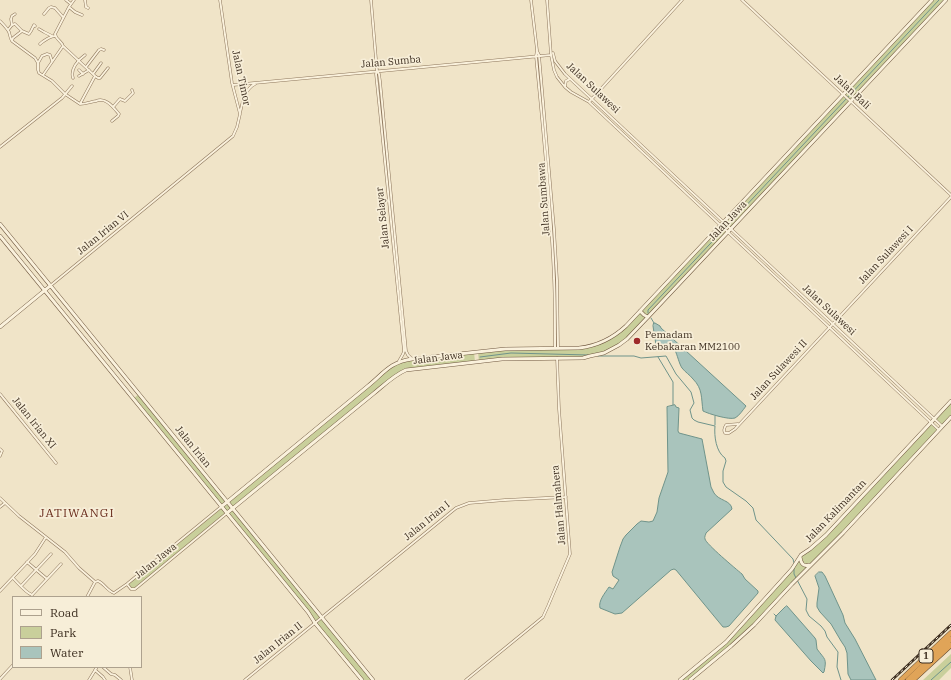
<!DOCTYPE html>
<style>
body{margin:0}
#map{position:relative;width:951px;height:680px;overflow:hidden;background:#f0e4c8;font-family:"IBM Plex Serif",serif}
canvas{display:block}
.legend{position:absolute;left:12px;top:596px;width:130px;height:72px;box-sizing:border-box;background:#f7eed8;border:1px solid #ada18e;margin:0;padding:5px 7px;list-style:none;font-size:12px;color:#3d2e20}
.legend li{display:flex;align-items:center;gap:8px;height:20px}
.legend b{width:20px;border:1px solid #ada18e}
</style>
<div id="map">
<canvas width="951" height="680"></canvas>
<ul class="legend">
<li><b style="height:5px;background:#faf1dc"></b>Road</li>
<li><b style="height:11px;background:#c9cf9b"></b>Park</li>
<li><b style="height:11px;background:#a9c4bc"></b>Water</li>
</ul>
</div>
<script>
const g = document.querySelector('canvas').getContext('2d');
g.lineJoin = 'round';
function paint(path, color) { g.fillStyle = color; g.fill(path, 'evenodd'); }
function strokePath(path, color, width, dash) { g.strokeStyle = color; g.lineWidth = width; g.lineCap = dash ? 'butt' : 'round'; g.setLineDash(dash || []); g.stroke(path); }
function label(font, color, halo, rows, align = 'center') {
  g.font = font + ' "IBM Plex Serif",serif'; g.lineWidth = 3.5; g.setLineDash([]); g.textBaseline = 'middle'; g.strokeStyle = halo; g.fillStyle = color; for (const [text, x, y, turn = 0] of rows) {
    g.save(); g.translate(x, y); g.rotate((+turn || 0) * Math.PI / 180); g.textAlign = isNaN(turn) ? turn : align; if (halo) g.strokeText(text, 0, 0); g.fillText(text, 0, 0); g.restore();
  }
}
paint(new Path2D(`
 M932,0H945L731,229L724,222Z
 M721,226L728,232L627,339L608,351L583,358L502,359L479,362L478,352L520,348H587L615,336Z
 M474,352L475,362L402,372L233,509L373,680H362L227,513L133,590L127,584L221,507L133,399L139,394L227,502L394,364L402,360Z
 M951,401V417L942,426L934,419Z
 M931,422L939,430L754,625L690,680H680L726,642L792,569L801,555L810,549Z
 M951,654V668L939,680H923Z`), '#c9cf9b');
const water = new Path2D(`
 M654,323H655L660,326L661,328L746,406C743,410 739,416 735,418C729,420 709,414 703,411C701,398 703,389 693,379C690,375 685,372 682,368C676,359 676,335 660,347L656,345L653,326Z
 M675,405L676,407L679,408L678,431L679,433L702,439L711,487C712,489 713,491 714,493C719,501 731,500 732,509L706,533C706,534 704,537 705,539C706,544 736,569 742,574L745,579L758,591V593L729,626L726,627H723L676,570L674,569L671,570L622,613L615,614L600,608C598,601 605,593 609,587L613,589L619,580L613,576L612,572L620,547L623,539L626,535L637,524L641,521L649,522L653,521L657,512L659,498L668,472L667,407Z
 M819,572H822L825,576L843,615L845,623L855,639L876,680H851L848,674L847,653L845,647L841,641L831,624L820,612L817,607V603L819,588L815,576Z
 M787,606L815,638L816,640L817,649C825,660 827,658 824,672L823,673L811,661L775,620L776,616L785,607Z`);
paint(water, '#a9c4bc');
strokePath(water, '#6f938a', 1);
strokePath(new Path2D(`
 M648,313V310L939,0
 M651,318L654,323
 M598,356H634L641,358L666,356L676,374L691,392L694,403L690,410L692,418L694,420L698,422L715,426C714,436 716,452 725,458L726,461L723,471V482L726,487L746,501L753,508L756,520L793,559L794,563
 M480,357L511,353L588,355
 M658,357L673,382V405
 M715,425V416
 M794,568V574L807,599L806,610L809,616L821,626L825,631L827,637L838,652L837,667L841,680
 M774,614L776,616
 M931,680L951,662`), '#6f938a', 1);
const street = new Path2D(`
 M66,0L71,4
 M85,0L86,7L88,8
 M371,0L377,71
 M531,0L537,50L536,56C543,130 551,204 554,278C555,301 555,325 555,348
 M547,0L551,55L554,70L557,77L565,87L571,92L589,102L939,430
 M742,0L951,195
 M69,7L75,12L82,15
 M44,14L49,8L51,7L55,8L63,17
 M0,21C3,24 7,28 9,32C10,35 10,38 12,41L35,58L38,63V70L39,73L52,81L65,94L80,104C86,104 90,102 96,101C106,97 113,107 119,114L118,116L112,121
 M12,25L11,19L12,16L15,14
 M39,29L44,32L52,36
 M8,30L12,25L15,24L22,31L29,34L31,31L34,25L35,26
 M12,41L13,38L22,31
 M40,44C43,41 51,36 55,36
 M63,46L95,76L80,104
 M537,51L539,55L554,229L557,280L558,348
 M553,53L555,61L565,74L942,426
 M38,63L42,56L47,54L50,55L52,61
 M86,67L99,50L101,49L104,50
 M79,70L83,74
 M93,74L101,63
 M43,75L63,46C62,41 56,40 55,34L69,7L74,0
 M79,76L89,70
 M95,76L98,78H100L108,68
 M73,78C70,69 78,60 85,55
 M233,85L551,55
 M565,86L566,81L570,79
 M589,102L682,0
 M113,107L120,99L125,101L133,93L132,90
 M240,113C243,101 244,90 255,84
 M0,147L62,98L72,86
 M50,286L233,136L237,127L240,114L232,83L220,0
 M399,361L403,354L404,351L380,112L376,74L377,71L379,74L380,81L406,351L408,355L411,358
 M0,394L56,463
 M738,424L726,425C724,428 723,430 725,433H729L735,429L951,197
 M0,449L2,451L0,456
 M0,498L19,516L65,552L79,568L95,582L98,581C104,583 107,591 114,593L127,584L221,507
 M0,507L5,503
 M27,562L47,579
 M13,578C19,584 25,592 32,595L61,564
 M127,584L131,589H135L227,513
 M21,586L51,554
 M0,591L35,554L46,537
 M87,597L95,582
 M103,667L111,674L115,675L121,680
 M130,667L132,680
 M95,670L103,677L105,680
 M0,679L13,665
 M89,680L97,667
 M245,680L456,508L469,503L505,500L566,497
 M466,680L537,622L543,617L548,606L570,554L559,409L557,358`);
const secondary = new Path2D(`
 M0,224L373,680
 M0,236L308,612L315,623L362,680
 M640,311L644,315L648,317
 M0,327L50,286
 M221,507L368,386C384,373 390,362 412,359L505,349L579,348C597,346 612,339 626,326L932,0
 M227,513L373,394C383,386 394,375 406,370L502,359L583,358L590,356L604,353L619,345L627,339L647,318L946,0
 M800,557C801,563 803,567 809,565
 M680,680L726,642L792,569L801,555L810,549L826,535L951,401
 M690,680L731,646L754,625L792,584L843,533L951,417`);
const highway = new Path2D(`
 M901,680L951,633
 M908,680L951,639
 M913,680L951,645`);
strokePath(street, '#8d765c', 3);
strokePath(secondary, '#6f573f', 4);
strokePath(highway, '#5b4430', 5.5);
strokePath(street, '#faf1dc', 2);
strokePath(secondary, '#faf1dc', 3);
strokePath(highway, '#e0a458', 4.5);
const rail = new Path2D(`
 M892,680L951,625`);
strokePath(rail, '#3d2e20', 2.5);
strokePath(rail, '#f7eed8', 1, [3]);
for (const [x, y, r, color] of [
 [637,341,4,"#9e2a2b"]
]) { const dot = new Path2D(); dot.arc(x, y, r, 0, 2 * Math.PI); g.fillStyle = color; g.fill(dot); strokePath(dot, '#f7eed8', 1.5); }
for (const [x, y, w] of [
 [926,656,14]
]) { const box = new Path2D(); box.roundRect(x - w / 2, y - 7, w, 14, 3); g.fillStyle = '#f7eed8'; g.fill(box); strokePath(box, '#3d2e20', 1); }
label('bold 9px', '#3d2e20', null, [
 ["1",926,656]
]);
label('10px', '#3d2e20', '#f7eed8', [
 ["Jalan Sumba",391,62,-5],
 ["Jalan Timor",241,78,78],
 ["Jalan Sulawesi",593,88,43],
 ["Jalan Bali",852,92,43],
 ["Jalan Sumbawa",544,199,-94],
 ["Jalan Selayar",383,218,-96],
 ["Jalan Jawa",728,221,-47],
 ["Jalan Irian VI",103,233,-39],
 ["Jalan Sulawesi I",886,255,-47],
 ["Jalan Sulawesi",829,310,43],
 ["Jalan Jawa",438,358,-7],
 ["Jalan Sulawesi II",779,370,-47],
 ["Jalan Irian XI",34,423,51],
 ["Jalan Irian",193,447,51],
 ["Jalan Halmahera",559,505,-95],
 ["Jalan Kalimantan",836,511,-46],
 ["Jalan Irian I",427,521,-39],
 ["Jalan Jawa",156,561,-39],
 ["Jalan Irian II",278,643,-39]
]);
label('10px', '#3d2e20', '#f7eed8', [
 ["Pemadam",645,335],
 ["Kebakaran MM2100",645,347]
], 'left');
g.letterSpacing = '1px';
label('12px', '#6b2e1e', '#f7eed8', [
 ["JATIWANGI",77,514]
]);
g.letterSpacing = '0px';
</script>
